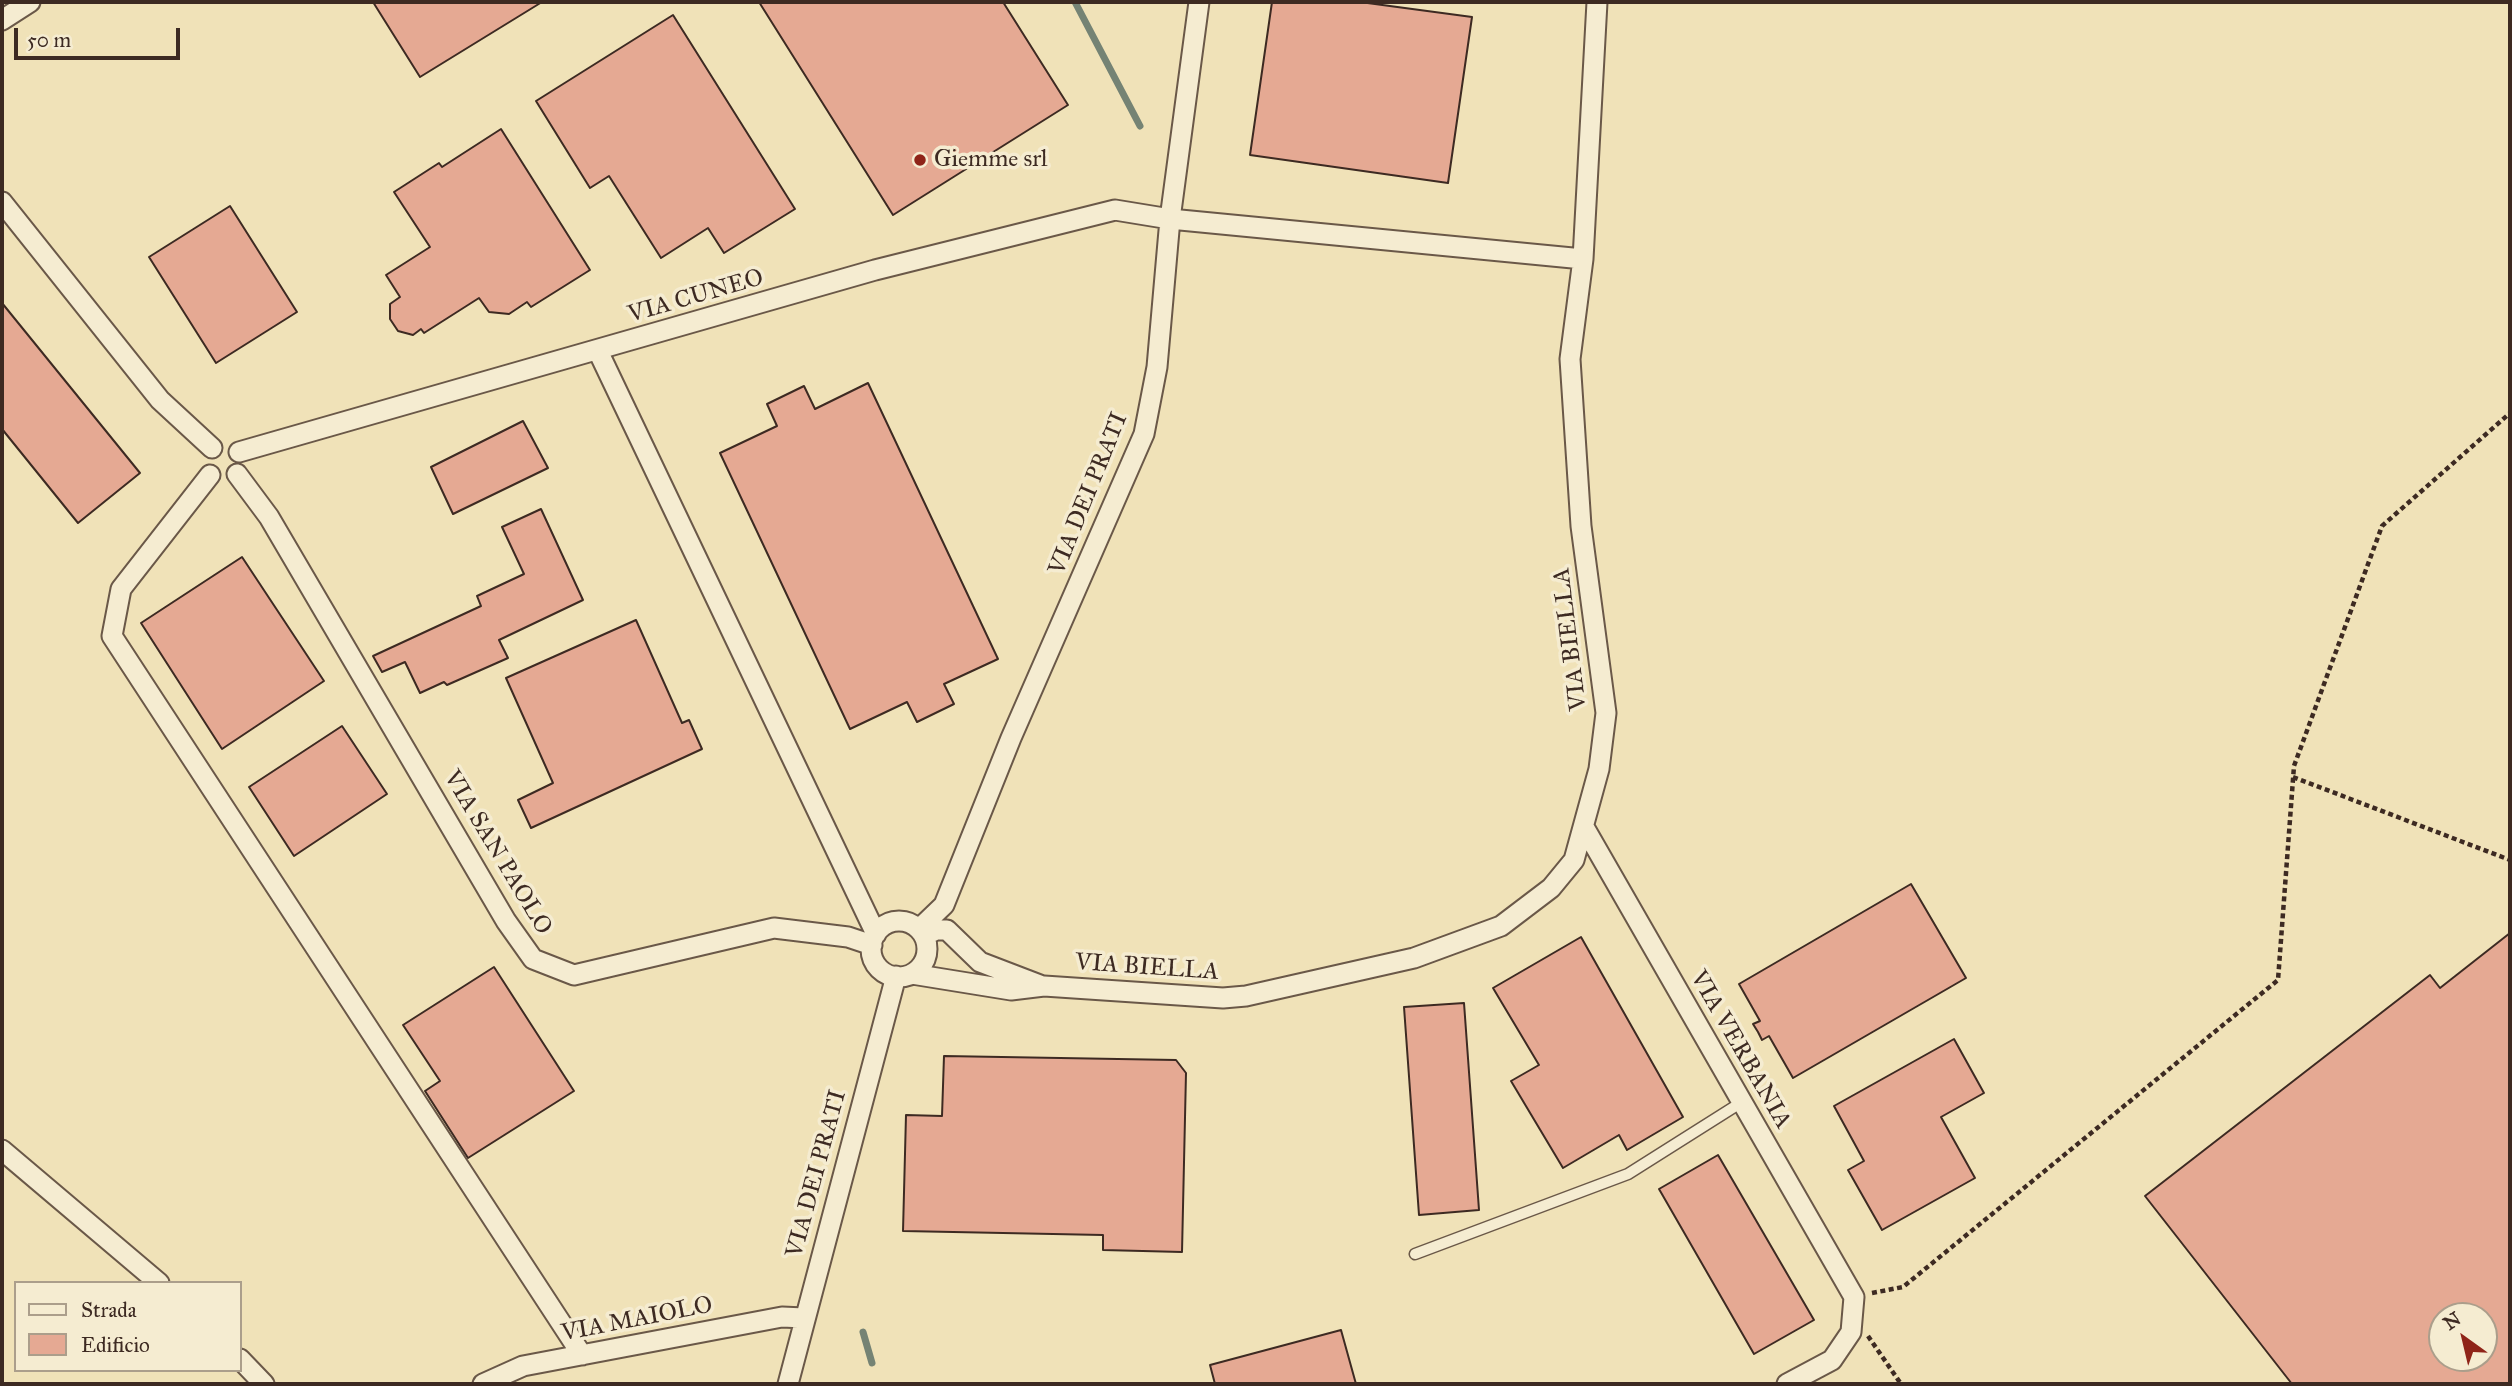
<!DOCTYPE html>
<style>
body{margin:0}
#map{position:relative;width:2512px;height:1386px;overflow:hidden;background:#f0e2b8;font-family:"IM FELL Great Primer",serif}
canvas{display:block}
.frame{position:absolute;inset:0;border:4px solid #3d2a22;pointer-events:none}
.legend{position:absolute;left:14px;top:1281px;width:228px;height:91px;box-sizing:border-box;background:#f5ecd1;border:2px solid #ab9e8b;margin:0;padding:9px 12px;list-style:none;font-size:21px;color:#3d2a22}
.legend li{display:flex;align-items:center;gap:14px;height:35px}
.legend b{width:35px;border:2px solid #ab9e8b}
.north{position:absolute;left:2428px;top:1302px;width:70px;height:70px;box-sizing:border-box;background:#f5ecd1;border:2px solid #ab9e8b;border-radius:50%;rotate:326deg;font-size:19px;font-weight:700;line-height:28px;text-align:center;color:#3d2a22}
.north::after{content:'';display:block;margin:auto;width:24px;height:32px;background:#8f2418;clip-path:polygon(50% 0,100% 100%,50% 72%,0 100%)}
.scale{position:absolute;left:14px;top:28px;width:166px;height:32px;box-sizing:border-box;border:4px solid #3d2a22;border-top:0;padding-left:9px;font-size:21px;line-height:24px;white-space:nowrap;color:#3d2a22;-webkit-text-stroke:5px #f5ecd1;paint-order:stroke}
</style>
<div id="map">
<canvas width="2512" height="1386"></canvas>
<div class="frame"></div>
<ul class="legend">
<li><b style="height:9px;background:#f5ecd1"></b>Strada</li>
<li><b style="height:19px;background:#e5a993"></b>Edificio</li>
</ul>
<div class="north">N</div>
<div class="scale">50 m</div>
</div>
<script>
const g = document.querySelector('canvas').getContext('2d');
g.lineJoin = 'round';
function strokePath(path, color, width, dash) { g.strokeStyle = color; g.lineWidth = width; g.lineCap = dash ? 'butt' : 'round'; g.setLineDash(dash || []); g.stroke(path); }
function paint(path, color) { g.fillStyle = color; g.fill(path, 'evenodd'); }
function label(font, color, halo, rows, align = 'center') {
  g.font = font + ' "IM FELL Great Primer",serif'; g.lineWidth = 7; g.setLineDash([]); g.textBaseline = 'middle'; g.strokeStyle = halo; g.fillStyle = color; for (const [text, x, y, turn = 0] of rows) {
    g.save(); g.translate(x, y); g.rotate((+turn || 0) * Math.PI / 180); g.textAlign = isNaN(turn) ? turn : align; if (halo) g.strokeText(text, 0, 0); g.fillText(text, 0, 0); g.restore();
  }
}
strokePath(new Path2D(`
 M1075,2L1140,126
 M863,1332L872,1363`), '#758374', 7);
const building = new Path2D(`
 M373,2H542L420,77Z
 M759,2H1003L1068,105L893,215Z
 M1272,2H1360L1472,17L1448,183L1250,155Z
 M673,15L795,209L724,253L708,228L661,258L609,176L590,188L536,101Z
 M501,129L590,270L531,307L527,302L509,314L489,312L479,298L424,333L421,329L413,335L398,331L390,319V304L400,297L386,275L430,247L394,192L439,163L442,167Z
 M230,206L297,312L216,363L149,257Z
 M2,303L140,473L78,523L2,429Z
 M868,383L998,659L944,684L954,704L917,722L907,702L850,729L720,453L777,426L767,404L804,386L815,409Z
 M523,421L548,468L453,514L431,467Z
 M541,509L583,600L499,640L508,658L447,685L444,682L420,693L405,662L382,672L373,656L481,606L477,596L524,574L502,527Z
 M242,557L324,681L222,749L141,623Z
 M636,620L682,723L689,720L702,749L531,828L518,800L553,783L506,678Z
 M342,726L387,794L294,856L249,787Z
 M1911,884L1966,978L1793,1078L1769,1036L1762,1040L1758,1032L1753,1024L1760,1021L1739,984Z
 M2510,933V1384H2292L2145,1196L2430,975L2440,988ZM2442,1316H2484V1358H2442Z
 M1581,937L1683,1117L1627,1150L1619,1135L1563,1168L1511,1081L1539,1065L1493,988Z
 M494,967L574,1091L468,1158L425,1091L440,1081L403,1025Z
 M1464,1003L1479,1210L1419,1215L1404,1007Z
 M1954,1039L1984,1093L1941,1117L1975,1178L1882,1230L1848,1170L1864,1161L1834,1106Z
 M944,1056L1176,1060L1186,1073L1182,1252L1103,1250V1235L903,1231L906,1115L942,1116Z
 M1718,1155L1814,1320L1754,1354L1659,1189Z
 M1341,1330L1356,1384H1215L1210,1365Z`);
paint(building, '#e5a993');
strokePath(building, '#3d2a22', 2);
const lane = new Path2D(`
 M1415,1254L1628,1174L1742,1102`);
const street = new Path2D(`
 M2,20L30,2
 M2,202L160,400L212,448
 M1583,259L1597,2
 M598,351L876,934
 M239,452L875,270L1115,210L1170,219L1583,259L1570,359L1581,526L1606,713L1599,769L1574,860L1551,888L1501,926L1414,958L1246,996L1223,998L1044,986L1011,990L912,974
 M237,474L269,517L506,921L533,959L574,975L774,928L848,937L872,945
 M210,475L121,589L112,636L582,1355
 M1584,827L1854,1297L1851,1332L1832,1360L1787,1384
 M871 949a28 28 0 1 1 56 0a28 28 0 1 1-56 0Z
 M919,929L944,905L1011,738L1144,434L1157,367L1170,219L1199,2
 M924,936L936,930H947L980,962L1040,985
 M2,1150L159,1283
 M240,1359L264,1384
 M483,1384L523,1366L782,1317L804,1318
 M788,1384L896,976`);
strokePath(lane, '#6a5848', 13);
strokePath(street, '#6a5848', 23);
strokePath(new Path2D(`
 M2293,777L2510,860
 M1872,1293L1903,1287L2278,980L2294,766L2382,526L2510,413
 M1868,1336L1901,1384`), '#3d2a22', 4.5, [5, 3.5]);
strokePath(lane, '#f5ecd1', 10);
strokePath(street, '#f5ecd1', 19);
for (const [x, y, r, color] of [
 [920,160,7,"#8f2418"]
]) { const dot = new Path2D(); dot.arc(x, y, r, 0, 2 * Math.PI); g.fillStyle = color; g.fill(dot); strokePath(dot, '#f5ecd1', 2.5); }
label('24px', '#3d2a22', '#f5ecd1', [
 ["Giemme srl",934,160]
], 'left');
label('24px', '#3d2a22', '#f5ecd1', [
 ["VIA CUNEO",696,297,-16],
 ["VIA DEI PRATI",1089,494,-68],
 ["VIA BIELLA",1571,639,-97],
 ["VIA SAN PAOLO",497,853,59],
 ["VIA BIELLA",1147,968,4],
 ["VIA VERBANIA",1740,1050,60],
 ["VIA DEI PRATI",817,1174,-75],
 ["VIA MAIOLO",637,1320,-11]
]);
</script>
